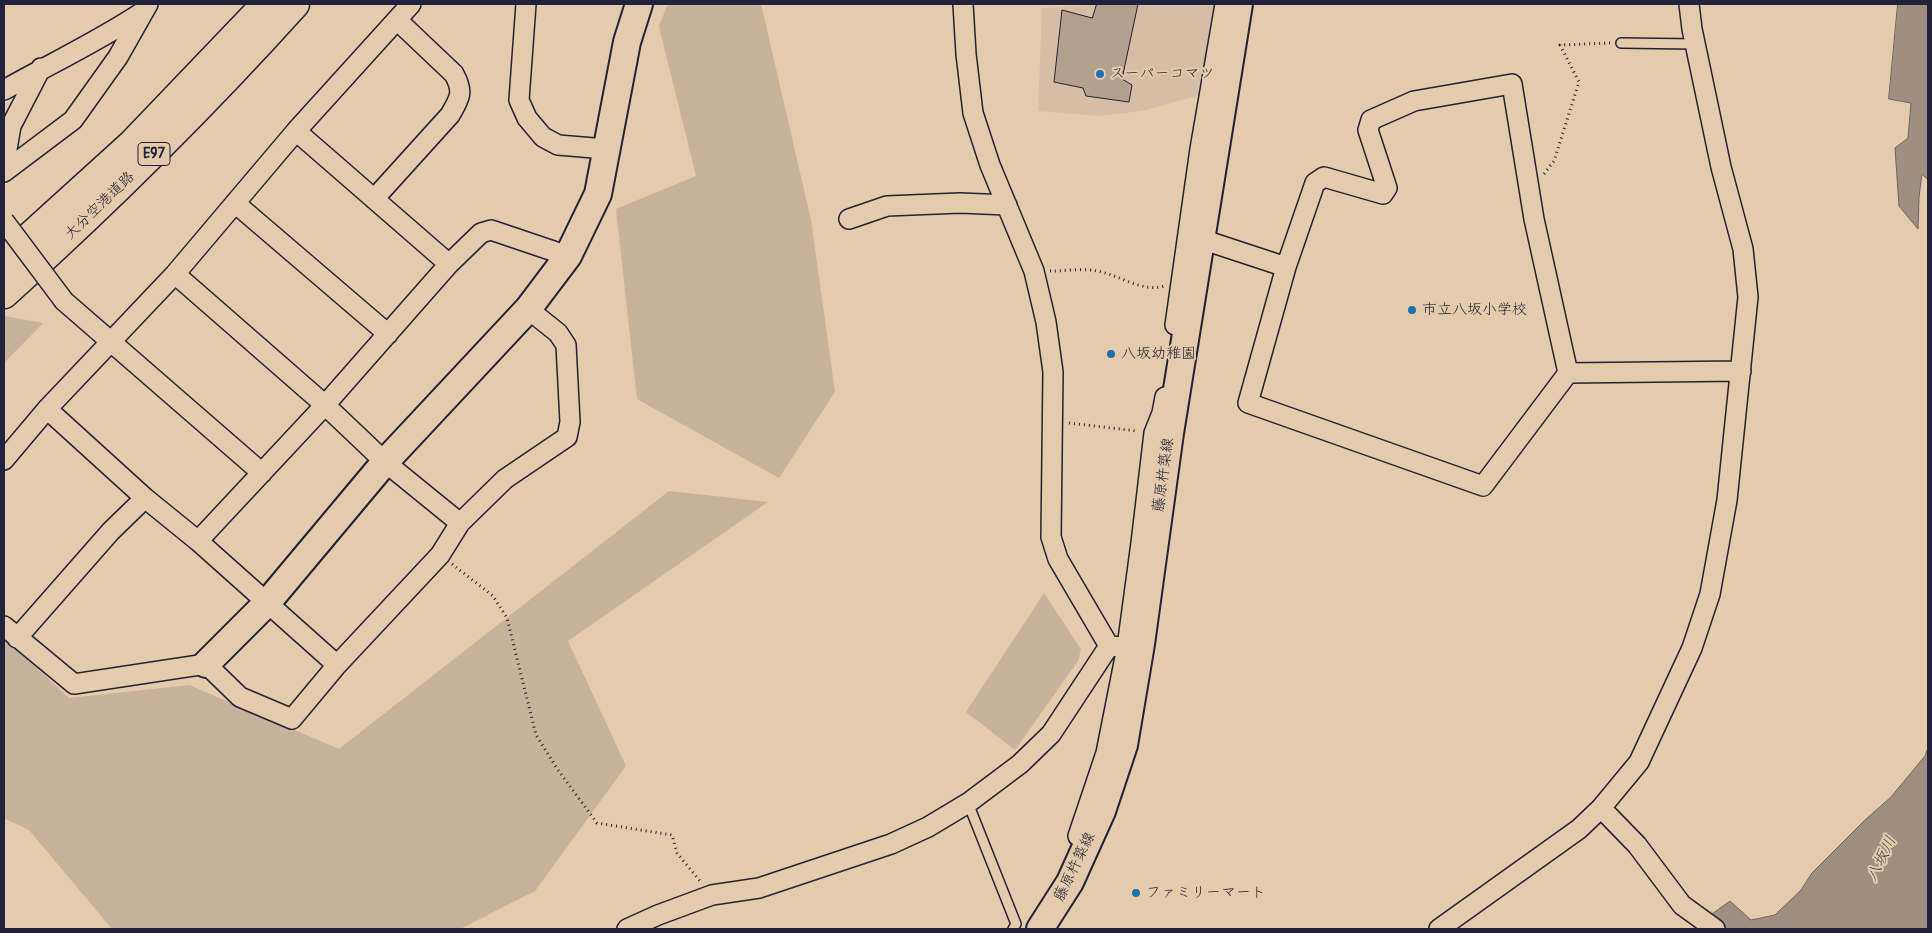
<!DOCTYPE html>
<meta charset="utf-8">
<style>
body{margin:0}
#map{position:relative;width:1932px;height:933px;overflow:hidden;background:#e3cbab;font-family:Pangolin,sans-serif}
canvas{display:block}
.frame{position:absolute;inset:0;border:5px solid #22223b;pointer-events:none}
</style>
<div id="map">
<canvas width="1932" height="933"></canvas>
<div class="frame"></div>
</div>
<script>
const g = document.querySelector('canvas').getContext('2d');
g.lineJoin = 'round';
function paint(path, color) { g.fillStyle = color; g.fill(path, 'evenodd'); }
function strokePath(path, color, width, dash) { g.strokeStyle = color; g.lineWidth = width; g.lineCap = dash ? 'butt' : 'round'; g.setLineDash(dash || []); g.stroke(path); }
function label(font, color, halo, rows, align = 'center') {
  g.font = font + ' Pangolin,"Klee One",sans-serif'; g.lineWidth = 4; g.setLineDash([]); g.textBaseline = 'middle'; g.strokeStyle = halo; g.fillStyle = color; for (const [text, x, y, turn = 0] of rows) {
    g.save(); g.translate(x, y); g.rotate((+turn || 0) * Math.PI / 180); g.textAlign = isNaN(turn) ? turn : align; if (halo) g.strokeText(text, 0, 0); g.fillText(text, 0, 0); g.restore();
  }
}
paint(new Path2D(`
 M1079,4H1220L1207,93L1142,111L1099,116L1038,111L1042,8L1079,6Z`), '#d5bea3');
paint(new Path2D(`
 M668,4H761L811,220L835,392L779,478L637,399L616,209L696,176L659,26Z
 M4,316L43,323L4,363Z
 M669,491L768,502L568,641L626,766L535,891L460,929H112L29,830L4,818V637L69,698L189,685L339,749Z
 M1044,593L1081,649L1078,661L1015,750L966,712Z`), '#c7b29b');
const water = new Path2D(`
 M1898,4H1928V180L1922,174L1919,197L1918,229L1899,206L1895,148L1908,138L1911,103L1889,99Z
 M1928,748V929H1724L1712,914L1730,901L1751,920L1775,915L1801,890L1812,873L1865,820L1891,797L1925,756Z`);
paint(water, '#9e8f82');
strokePath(water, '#6c6366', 1);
const building = new Path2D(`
 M1097,4H1138L1122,79L1132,85L1129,102L1086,96L1083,88L1054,82L1062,10L1092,18Z`);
paint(building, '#b3a190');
strokePath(building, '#22223b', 1);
const lane = new Path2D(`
 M1621,43L1695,44
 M968,803L1016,924L1013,929`);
const street = new Path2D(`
 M526,4L519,100L527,118L543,137L558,145L606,149
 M963,4L966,54L973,113L990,165L1034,271L1046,322L1053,372L1051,537L1058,559L1109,646L1127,647L1139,645
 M4,90C50,64 97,42 141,13
 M296,131L449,264
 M4,167L11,126L41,68
 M4,172L73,120L118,57L148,4
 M374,199L450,115C460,98 464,92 454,74L397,20
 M235,203L388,334
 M849,219L887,206L960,203L1007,205
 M1201,239L1286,267L1248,403L1483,486L1568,373
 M1286,267L1315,183L1324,177L1383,194L1387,188L1368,130L1371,120L1414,101L1512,84L1534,219L1568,373L1741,371
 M175,274L325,405L385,462L460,523
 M64,301L262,473
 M1175,325L1200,149L1225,4
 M47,409L145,498L198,541L337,665
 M4,460L47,409L175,274L296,131L411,4
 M198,541L325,405L449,264L481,233L491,230L568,256
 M4,626L74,684L206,664L240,697L292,719L337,665L440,555L460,523L505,479L567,437L570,422L566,345L558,333L528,309
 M17,638L111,531L145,498
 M1601,808L1637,845L1682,905L1715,929
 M1078,836L1106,753L1127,647L1141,543L1154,433L1162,413L1165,397
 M627,929L658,915L712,895L759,888L891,844L928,827L968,803L1020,764L1051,734L1109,646
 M1439,929L1579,829L1601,808L1639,762L1692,648L1710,594L1727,500L1748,297L1743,249L1721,167L1692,29L1689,4`);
const secondary = new Path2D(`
 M206,664L267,603L385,462L528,309L568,256L598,194L627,42L639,4
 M1040,929L1070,882L1102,811L1124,745L1141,644L1170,433L1239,4`);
const highway = new Path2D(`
 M4,260L133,143L266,4
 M4,294C106,202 203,106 295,4`);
strokePath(lane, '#22223b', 12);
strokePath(street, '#22223b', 22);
strokePath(secondary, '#22223b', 30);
strokePath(highway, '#22223b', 31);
strokePath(new Path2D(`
 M1544,174L1554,161L1579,82L1560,45L1610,43
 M1050,271C1065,271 1083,268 1097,271C1120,275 1142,293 1165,286
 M1069,423L1137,431
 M452,564L493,596L507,618L536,735L558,770L597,823L672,835L677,853L700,881`), '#22223b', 3, [1, 4]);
strokePath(lane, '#e3cbab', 9);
strokePath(street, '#e3cbab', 19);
strokePath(secondary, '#e3cbab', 26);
strokePath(highway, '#e3cbab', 28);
const streetBridge = new Path2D(`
 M4,221L64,301`);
strokePath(streetBridge, '#22223b', 22, []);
strokePath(streetBridge, '#e3cbab', 19);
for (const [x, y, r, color] of [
 [1100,74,5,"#1f6fb2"],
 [1412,310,5,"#1f6fb2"],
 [1111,354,5,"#1f6fb2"],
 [1136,893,5,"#1f6fb2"]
]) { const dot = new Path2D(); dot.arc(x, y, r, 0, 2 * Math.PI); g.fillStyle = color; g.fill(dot); strokePath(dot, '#e3cbab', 2); }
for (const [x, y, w] of [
 [154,154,32]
]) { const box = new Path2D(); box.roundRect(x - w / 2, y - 11.5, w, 23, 4); g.fillStyle = '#e3cbab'; g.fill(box); strokePath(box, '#22223b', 1); }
label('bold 14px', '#22223b', null, [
 ["E97",154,154]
]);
label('15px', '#22223b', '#e3cbab', [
 ["スーパーコマツ",1110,74],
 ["市立八坂小学校",1422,310],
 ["八坂幼稚園",1121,354],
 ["ファミリーマート",1146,893]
], 'left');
label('15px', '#22223b', '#e3cbab', [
 ["大分空港道路",100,206,-44],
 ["藤原杵築線",1164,475,-82],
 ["藤原杵築線",1075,867,-64]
]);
label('italic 16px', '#413d4d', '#e3cbab', [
 ["八坂川",1882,859,-64]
]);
</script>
